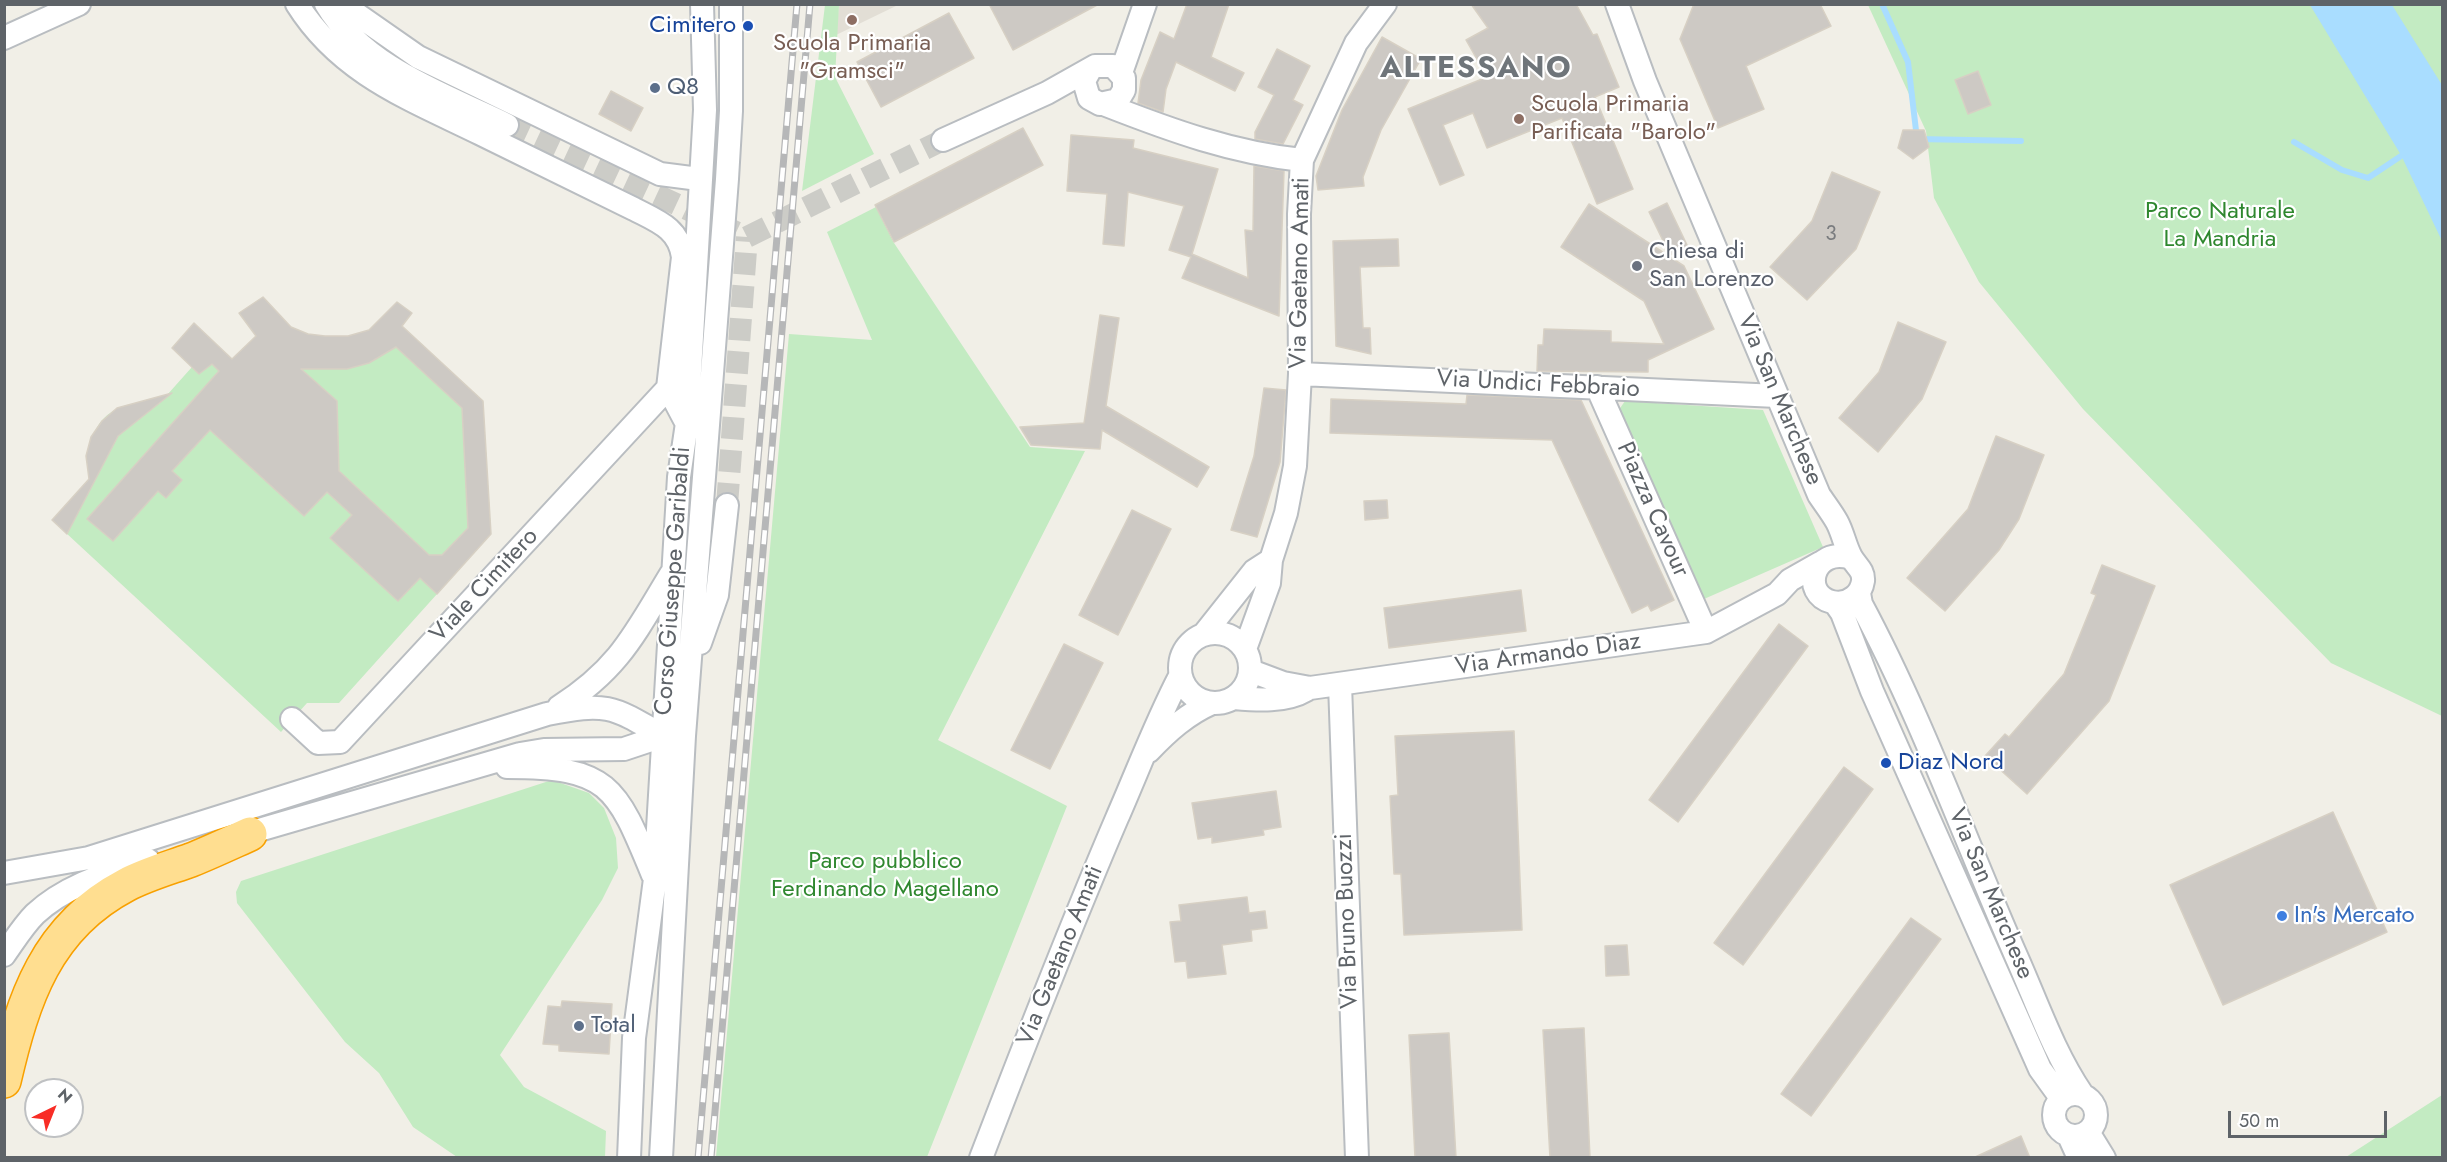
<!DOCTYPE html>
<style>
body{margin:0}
#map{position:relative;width:2447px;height:1162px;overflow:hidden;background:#f1efe7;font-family:Jost,sans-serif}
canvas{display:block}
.frame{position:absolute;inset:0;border:6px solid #5e6368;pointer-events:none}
.north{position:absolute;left:24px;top:1078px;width:60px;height:60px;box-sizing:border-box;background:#fff;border:2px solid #bfc1c3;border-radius:50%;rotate:43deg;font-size:16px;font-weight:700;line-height:24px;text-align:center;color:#5e6368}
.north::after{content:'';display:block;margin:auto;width:21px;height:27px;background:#f82d26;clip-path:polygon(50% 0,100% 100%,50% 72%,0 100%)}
.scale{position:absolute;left:2228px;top:1111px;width:159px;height:27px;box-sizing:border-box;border:3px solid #5e6368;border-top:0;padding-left:8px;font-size:18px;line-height:21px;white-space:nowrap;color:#5e6368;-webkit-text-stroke:4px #fff;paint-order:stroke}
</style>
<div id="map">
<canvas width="2447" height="1162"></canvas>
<div class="frame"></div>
<div class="north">N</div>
<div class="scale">50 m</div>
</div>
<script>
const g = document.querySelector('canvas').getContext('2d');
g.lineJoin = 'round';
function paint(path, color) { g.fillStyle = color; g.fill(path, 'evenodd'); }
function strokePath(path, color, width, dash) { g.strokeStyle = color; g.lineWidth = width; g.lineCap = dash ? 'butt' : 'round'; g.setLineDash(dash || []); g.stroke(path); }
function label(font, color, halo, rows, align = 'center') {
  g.font = font + ' Jost,sans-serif'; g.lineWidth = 4.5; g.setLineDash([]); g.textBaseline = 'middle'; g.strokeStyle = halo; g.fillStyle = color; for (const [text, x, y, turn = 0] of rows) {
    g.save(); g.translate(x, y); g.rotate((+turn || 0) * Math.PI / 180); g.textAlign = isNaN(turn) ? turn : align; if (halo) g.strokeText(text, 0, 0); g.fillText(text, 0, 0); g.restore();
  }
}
paint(new Path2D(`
 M839,5H898L836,35Z`), '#e2ded5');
paint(new Path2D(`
 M825,5H839L835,77L874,154L802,191Z
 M1868,5H2442V716L2331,663L2083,409L1979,282L1934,198L1926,131Z
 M876,207L894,243L1030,447L1085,451L938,740L1067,806L927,1157H716L789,334L872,340L827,232Z
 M263,297C272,307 282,322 293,328C314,339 350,341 371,329C381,322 389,311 397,302L412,313L402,326L483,401L491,534L339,703H307L281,732L52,520L89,479C84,429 105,398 159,404L192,367L172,348L194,323L229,364L256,336L239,313Z
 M1625,401L1763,410L1823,547L1704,599L1614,417Z
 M552,780L589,793L604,808L616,838L618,868L602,900L500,1055L524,1087L606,1131L605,1157H457L413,1127L379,1073L345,1042L237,903L236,892L241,881Z
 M2442,1095V1157H2346Z`), '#c3ebc2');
paint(new Path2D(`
 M2310,5H2392L2442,85V241L2401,155Z`), '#a9ddff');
strokePath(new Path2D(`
 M1882,4L1908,62L1917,139L2021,141
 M2294,142L2342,170L2368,178L2401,156`), '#a9ddff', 6);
const building = new Path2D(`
 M989,4H1099L1013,50Z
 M1187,4H1229L1211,57L1244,73L1235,91L1176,62L1166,89L1163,112L1138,103L1141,80L1160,32L1174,39Z
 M1471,4H1576L1593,35L1597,34L1619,87L1595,97L1633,189L1597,204L1562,118L1487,148L1473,113L1443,125L1464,175L1440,185L1408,109L1487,77L1466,40L1488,28Z
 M1694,4H1820L1831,26L1746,66L1764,109L1718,128L1680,39Z
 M949,13L974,58L881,107L857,62Z
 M1382,37L1421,59L1381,130L1363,177L1364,186L1318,190L1316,176L1342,110Z
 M1277,49L1310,66L1293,100L1303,105L1283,144L1255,139V132L1274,95L1258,87Z
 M1978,71L1991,105L1968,114L1955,80Z
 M611,91L643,108L631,131L599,114Z
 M1023,128L1043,165L894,242L875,205Z
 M1903,130H1924L1929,147L1913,159L1898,148Z
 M1071,135L1134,140L1133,148L1218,169L1192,254L1248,278L1245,230L1253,231L1254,166L1284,171L1279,316L1182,278L1191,257L1169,250L1184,206L1128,192L1124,246L1103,244L1107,194L1067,191Z
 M1832,172L1880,192L1856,249L1807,300L1770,267L1812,221Z
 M1667,203L1688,247L1670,255L1649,212Z
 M1589,204L1684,266L1714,329L1648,360V372L1537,371L1538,345H1543L1544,329L1611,331V342L1664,344L1644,301L1561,247Z
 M1398,239L1399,266L1360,267L1363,328H1370L1371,354L1336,346L1333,241Z
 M263,297L291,327L308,334L325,336H348L369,330L397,302L412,313L402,326L483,401L491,534L437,594L420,578L398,601L330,538L352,515L327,492L304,516L210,430L172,471L182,480L166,498L158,491L113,541L87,519L219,371L212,364L199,374L172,348L194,323L232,359L256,336L239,313ZM396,347L462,408L468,528L442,555H429L339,471L337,401L301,369H347L369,363Z
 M1100,315L1119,318L1106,406L1209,467L1197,487L1102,430L1100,449L1031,445L1020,427L1084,423Z
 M1898,322L1946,342L1922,399L1878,452L1839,418L1879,372Z
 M1264,388L1286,390L1280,462L1257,537L1231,530L1254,456Z
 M172,393L118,436L67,534L52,520L89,479L86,456L91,437L102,421L117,408Z
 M1467,395L1581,400L1674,600L1651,611L1648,605L1632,613L1552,440L1330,433L1331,399L1466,404Z
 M1996,436L2044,455L2019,519L1999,550L1945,611L1907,578L1968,509Z
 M1387,500L1388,518L1365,520L1364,501Z
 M1132,510L1171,529L1118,635L1079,615Z
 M2102,565L2155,586L2109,701L2027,794L1985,756L2005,734L2009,737L2064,674L2096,595L2091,593Z
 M1521,590L1526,631L1389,648L1384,608Z
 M1779,624L1808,646L1678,822L1649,800Z
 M1064,644L1103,663L1050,769L1011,750Z
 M1514,731L1522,930L1404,935L1401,874H1394L1390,796L1398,795L1395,736Z
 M1844,767L1873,789L1743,965L1714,943Z
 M1276,791L1281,827L1263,830L1264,835L1212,843V837L1198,839L1192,803Z
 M2333,812L2387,932L2223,1005L2170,885Z
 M1247,897L1249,913L1265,911L1267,928L1251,930L1252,941L1222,945L1226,974L1188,978L1186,961L1175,962L1170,922L1181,921L1179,905Z
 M1911,918L1941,939L1811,1116L1781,1094Z
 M1627,945L1629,975L1606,976L1605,946Z
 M562,1001L612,1004L609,1054L559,1051V1045L543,1044L548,1006L561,1007Z
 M1584,1028L1590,1158H1550L1543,1030Z
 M1449,1033L1456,1158H1415L1409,1035Z
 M2021,1136L2030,1158H1973Z`);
paint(building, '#cdc9c4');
strokePath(building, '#d7d0c4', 1.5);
strokePath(new Path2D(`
 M507,125L740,234
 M747,237L943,140
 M727,505L747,237`), '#ccccc7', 22, [22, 11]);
const minor = new Path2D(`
 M297,4C341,74 410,99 481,134C532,159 583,184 634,209C657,221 679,228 683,257L668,388L686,422
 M326,4C364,68 444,94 507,125
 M342,4L418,57L660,174L699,179
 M1617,4L1645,81L1819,495C1825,504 1832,513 1837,522C1843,533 1845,546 1851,557C1856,566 1864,570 1863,581C1862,588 1859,593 1854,597C1848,602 1840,604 1832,602C1800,594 1813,546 1851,558
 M4,38L79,4
 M1121,73L1145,4
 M1106,105C1170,130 1233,153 1302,160
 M943,140L1047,93L1095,66H1113L1124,78V90L1118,100L1100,104L1089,98L1084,81L1090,70
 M1300,374L1777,396
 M1597,387L1706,632
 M1859,593L1861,604C1922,718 1965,840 2017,958C2037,1003 2054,1053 2082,1094
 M1835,603L1842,613L1872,691L2040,1069L2061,1098
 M1180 668a35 35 0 1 1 70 0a35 35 0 1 1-70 0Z
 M1204,634L1254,571L1271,560
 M700,643L717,595L727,505
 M1245,649L1269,583L1271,560L1286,513L1295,466L1300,374L1299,214L1302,160L1356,43L1385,4
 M1251,671L1283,683L1310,688L1706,632L1777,594L1790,580L1820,563
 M1340,684L1357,1158
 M1234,698C1257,700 1286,702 1306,690
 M559,707C620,668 635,633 671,574
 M292,719L318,743L340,742L668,388
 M1149,751C1168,731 1187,714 1212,703
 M507,767C609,767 616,785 653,875
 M235,837L520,754L544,750L624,749L663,736H676
 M4,873L89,858L547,714C607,702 612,706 663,736
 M4,955C14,941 23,926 35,914C66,885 109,873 148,860
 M2054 1115a21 21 0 1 1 42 0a21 21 0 1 1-42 0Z
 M2088,1132L2104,1158
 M2069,1136L2079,1158
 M629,1158L634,1038L655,879L679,477L687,423L705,110L702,4
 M661,1158L684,736L727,179L731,111V4
 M981,1158C1025,1043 1069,930 1117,818C1138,770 1156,722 1180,676`);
const highway = new Path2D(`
 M4,1081C23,999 46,927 126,885C147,874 169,868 191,860C211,852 230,843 250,834`);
strokePath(minor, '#b9bdc1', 26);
strokePath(highway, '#f8a000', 36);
strokePath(minor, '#fff', 22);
strokePath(highway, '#ffde90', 33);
const rail = new Path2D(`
 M698,1158L797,4
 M711,1158L810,4`);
strokePath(rail, '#b6b7b8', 7);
strokePath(rail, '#fff', 4.5, [14]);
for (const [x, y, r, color] of [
 [852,20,6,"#8d6e63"],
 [748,26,6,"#1a4fb4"],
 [655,88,6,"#5c6f8a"],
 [1519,119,6,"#8d6e63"],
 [1637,266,6,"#6b7280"],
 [1886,763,6,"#1a4fb4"],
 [2282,916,6,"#3f7fe0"],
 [579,1026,6,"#5c6f8a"]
]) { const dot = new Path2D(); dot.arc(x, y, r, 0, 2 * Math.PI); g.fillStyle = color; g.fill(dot); strokePath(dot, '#fff', 2); }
label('21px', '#7a7c7f', null, [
 ["3",1831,235]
]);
label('24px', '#164399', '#fff', [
 ["Cimitero",736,26],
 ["Diaz Nord",1898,763,"left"]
], 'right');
label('24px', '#785e54', '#fff', [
 ["Scuola Primaria",852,44],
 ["\"Gramsci\"",852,72],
 ["Scuola Primaria",1531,105,"left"],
 ["Parificata \"Barolo\"",1531,133,"left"]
]);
label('24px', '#4e5e75', '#fff', [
 ["Q8",667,88],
 ["Total",591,1026]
], 'left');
label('24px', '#2e872e', '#fff', [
 ["Parco Naturale",2220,212],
 ["La Mandria",2220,240],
 ["Parco pubblico",885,862],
 ["Ferdinando Magellano",885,890]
]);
label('24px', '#5b616d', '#fff', [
 ["Chiesa di",1649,252],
 ["San Lorenzo",1649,280]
], 'left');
label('24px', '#5e6368', '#fff', [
 ["Via Gaetano Amati",1301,273,-89],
 ["Via Undici Febbraio",1538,385,3],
 ["Via San Marchese",1779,400,67],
 ["Piazza Cavour",1652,510,66],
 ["Corso Giuseppe Garibaldi",674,581,-86],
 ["Viale Cimitero",485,586,-47],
 ["Via Armando Diaz",1548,655,-8],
 ["Via San Marchese",1990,894,67],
 ["Via Bruno Buozzi",1348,921,-92],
 ["Via Gaetano Amati",1061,956,-68]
]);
label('24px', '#366cbe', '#fff', [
 ["In's Mercato",2294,916]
], 'left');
g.letterSpacing = '1.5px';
label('bold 30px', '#6f757a', '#fff', [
 ["ALTESSANO",1476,70]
]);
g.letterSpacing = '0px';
</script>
